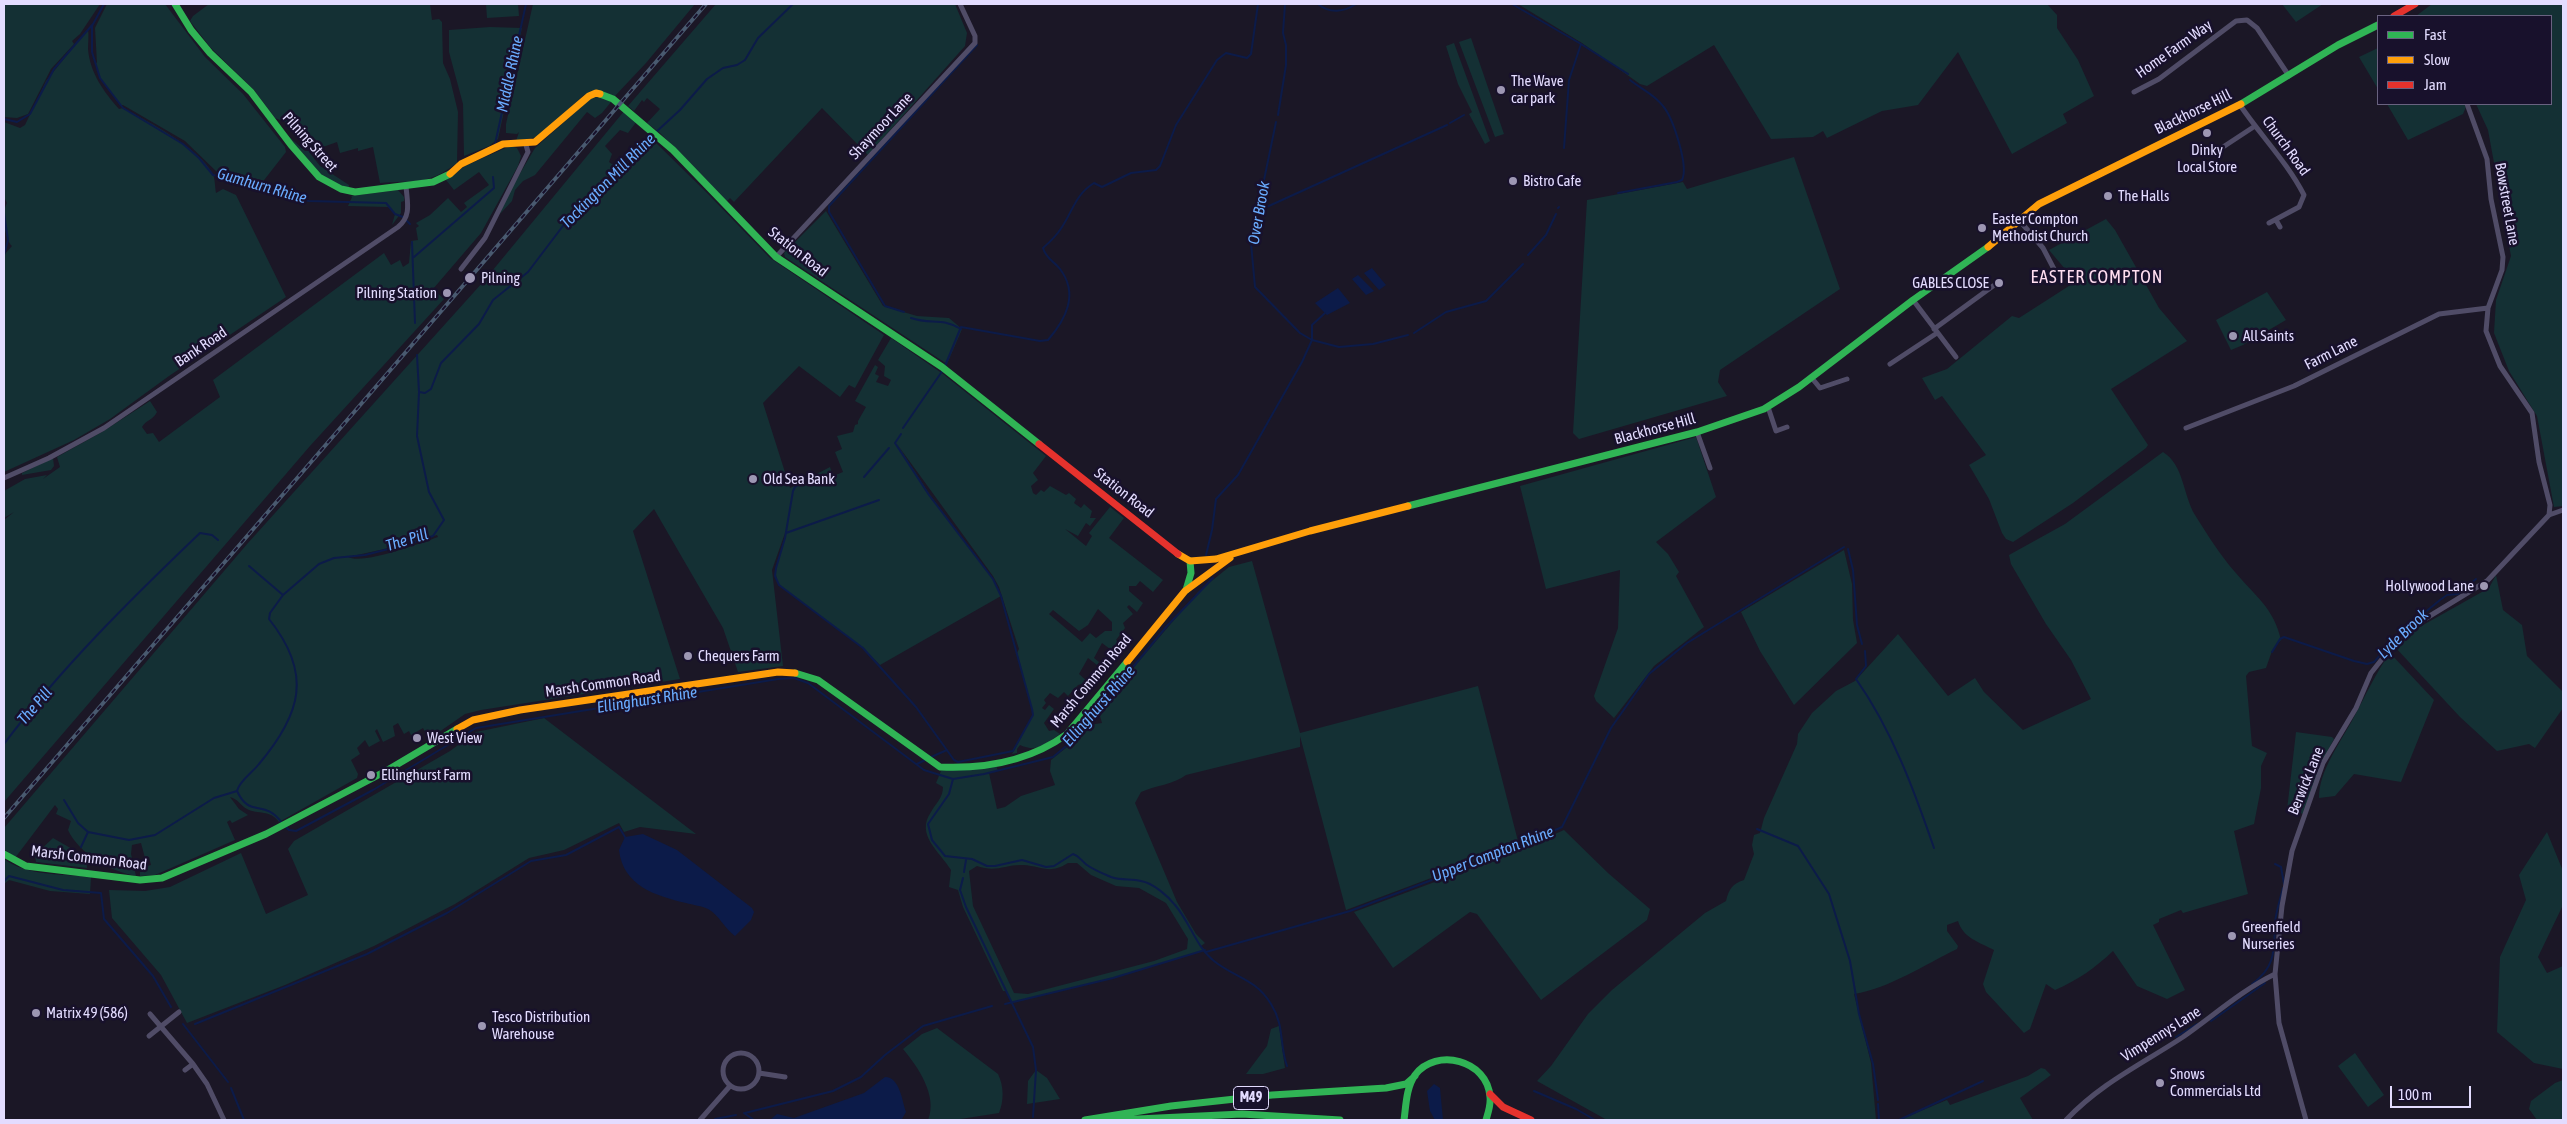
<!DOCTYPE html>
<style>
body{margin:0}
#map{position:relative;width:2567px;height:1124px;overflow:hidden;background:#1b1726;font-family:"Asap Condensed",sans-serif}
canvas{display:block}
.frame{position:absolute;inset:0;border:5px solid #e3dcff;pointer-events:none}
.legend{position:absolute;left:2377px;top:15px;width:175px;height:90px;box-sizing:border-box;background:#18112c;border:1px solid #696280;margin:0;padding:6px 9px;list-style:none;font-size:15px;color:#e3dcff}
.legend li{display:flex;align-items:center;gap:10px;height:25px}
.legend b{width:25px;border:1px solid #696280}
.scale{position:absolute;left:2390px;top:1086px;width:81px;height:22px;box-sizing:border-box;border:2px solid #e3dcff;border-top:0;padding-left:6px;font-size:15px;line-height:18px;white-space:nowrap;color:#e3dcff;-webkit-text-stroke:4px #18112c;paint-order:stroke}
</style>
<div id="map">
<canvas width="2567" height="1124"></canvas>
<div class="frame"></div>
<ul class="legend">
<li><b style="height:6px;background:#30b455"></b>Fast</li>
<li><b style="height:6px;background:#ff9f0a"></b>Slow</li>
<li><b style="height:6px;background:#e5322d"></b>Jam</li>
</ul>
<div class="scale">100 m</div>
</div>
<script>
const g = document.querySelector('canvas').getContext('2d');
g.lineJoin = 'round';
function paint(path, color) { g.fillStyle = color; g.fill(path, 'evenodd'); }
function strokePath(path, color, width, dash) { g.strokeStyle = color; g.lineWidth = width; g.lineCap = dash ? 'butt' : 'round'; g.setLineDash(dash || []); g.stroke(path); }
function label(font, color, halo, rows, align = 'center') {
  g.font = font + ' "Asap Condensed",sans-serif'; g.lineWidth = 5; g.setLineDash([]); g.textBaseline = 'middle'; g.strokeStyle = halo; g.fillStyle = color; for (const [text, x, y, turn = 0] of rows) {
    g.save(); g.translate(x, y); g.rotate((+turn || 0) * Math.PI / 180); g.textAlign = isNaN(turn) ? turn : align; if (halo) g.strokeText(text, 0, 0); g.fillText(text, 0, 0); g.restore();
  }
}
paint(new Path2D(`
 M4,4H100L80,34L72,41L74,44L51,69L28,114L17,118L4,117Z
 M107,4H165L205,57L243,94L285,147L286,152L261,184L251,179L219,174L185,141L123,105H120L100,78L95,62L97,63L95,28Z
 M209,4H430L432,20L439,19L442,22L443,63L450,79L458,112L457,163C427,186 413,180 380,183L373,147L358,151V148L340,153L337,142L309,152L320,166L349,185V188L329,184L286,134L305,151H309L285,122L275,118L254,90L210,47L190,21L193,16Z
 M486,4H518L519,16L487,18Z
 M533,4H695L646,63L614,97C603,91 596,90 584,95L538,137L516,141L519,132L517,134L506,133V124Z
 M716,4H955L967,33L965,46L868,155L822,108L734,202L730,198L727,201L660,133L647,123L660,109L647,98L644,102L642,100L634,111L628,106Z
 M1518,4H2047L2057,15V28L2078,60L2094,96L2063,114L2067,123L2012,154L1958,52L1918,105L1882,111L1827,138L1823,131L1813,137L1771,139L1714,45L1647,86L1640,84L1582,43Z
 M2282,4H2323L2296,22Z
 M2432,4H2563V506L2554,507L2537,416L2509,371L2494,333L2496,300L2511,256L2488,130L2476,104H2551V16H2416Z
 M490,27L522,28L498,139L489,146L464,156L463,104L449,52V30Z
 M88,29C89,36 88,42 88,49C90,73 104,92 119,109L123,108C149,122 198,147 213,174C215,179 215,187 216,193L223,189L236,195L286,297L169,376L110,419L74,440L4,472V255L12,246C5,240 1,212 7,203L4,197V122L20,128L25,125L46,81Z
 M1471,38L1504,134L1495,137L1459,42Z
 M1454,43L1490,141L1485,144L1469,114L1472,112L1458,84L1446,46Z
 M2378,48V89L2359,57Z
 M598,97L606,98L611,102L602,113L595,118L587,112L535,175L523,181L515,190L512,201L500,214L509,192L535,148L591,98Z
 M2387,104H2464L2466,107L2463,114L2408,140Z
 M625,110L637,121L628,133L620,130L605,146L612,154L609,162L616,167L650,134L652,139L707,193L770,258L884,335L855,388L849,385L840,397L799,366L763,403L790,488L830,467L833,476L843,472L835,452L842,449L837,436L853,432L855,425L858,424V421L866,407L855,401L875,365L878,367L875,374L879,376L876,382L888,386L891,380L884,376L885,366L878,360L891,338L943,374L1046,456L1033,473L1038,480L1031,486L1033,493L1036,495L1041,490L1044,492L1050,486L1066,495L1069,493L1076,499L1074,503L1081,508L1084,504L1092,511L1090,518H1096L1090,526L1086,523L1078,536L1065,529L1086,546L1092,536L1089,533L1110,507L1124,518L1109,538L1163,580L1153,592L1140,581L1136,586H1129V591L1143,603L1137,612L1129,605L1127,607L1133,614L1123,623L1125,628L1116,640L1121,644L1114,652L1102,643L1094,658L1099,662L1097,665L1088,658L1079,674L1088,682L1078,685L1068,696L1064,692L1058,698L1050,693L1044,700L1046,703L1042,708L1045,710L1049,705L1054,709L1044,723L1049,731L1054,730L1060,734C1045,744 1038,753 1020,745L1017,749V753L1012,754L1033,715L1032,709L1017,653L1019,649L999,587L993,576L897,444L930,495L993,579L1001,596L880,665L863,648L779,585C770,566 784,551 785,533L772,570L783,666L738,672L723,628L654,509L633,531L680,679L481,710L465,714L429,739L423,728L411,735L409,731L404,734L398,723L393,726L395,736L383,742L377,729L375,731L380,741L369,747L365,740L357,748L360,754L351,760L358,774L357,778L279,822C270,809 258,815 247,809C240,805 238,799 230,797L239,809L248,815L232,823L230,820L227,822L235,840L155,875L140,876V872H144L143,867L151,865L149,857L145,858L141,843L132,845L131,854L136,876C112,872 79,854 68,830L71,821L56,814L58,809L55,805L15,858L4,849V828L248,543L483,282ZM437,535L438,537C421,543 363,565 348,557L412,543ZM1098,609L1112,622V631H1105L1096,638L1090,633L1082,642L1049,614L1053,610L1079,631L1088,625Z
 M510,146L517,148L521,156L518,166L481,233L433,289L444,299L310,446L4,802V520L14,512L4,518V491L25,479L47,475L43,479L60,467L57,457L102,432L150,401L157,412C153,420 146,420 142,427L147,434L153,433L159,442L220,397L213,380L384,253L391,265L400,260L403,267L409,263L411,241L418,240L416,228L419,226L416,223L430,215L448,198L461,212L467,207L464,203L489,185L479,172L454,190L446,180L465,166Z
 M1794,157L1840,289L1720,370L1718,382L1727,396L1579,439L1573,433L1587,200L1683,182L1687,189Z
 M398,190L404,197V201L401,202V213L392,225L395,214L388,207L348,206L352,197L351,196Z
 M826,211L883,306L917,316L949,318L962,329L947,364L785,257L784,253Z
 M2106,219L2115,230L2159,308L2187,341L2111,389L2148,445L2146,448L2073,503L2013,542L2006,539L2002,533L1989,499L1969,465L1986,455L1942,396L1935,400L1922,378L1947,369L2012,316L2019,318L2072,284L2065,269L2049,250Z
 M2267,292L2286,320L2243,345L2231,350L2216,320Z
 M1696,437L1716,497L1656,542L1668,554L1679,572L1676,576L1704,627L1654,666L1614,718L1596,701L1594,696L1618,628L1620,570L1546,589L1520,486Z
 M2163,452C2184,465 2183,495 2195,515C2207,534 2220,555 2235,572C2255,596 2274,608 2281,640L2272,651L2266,668L2249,672L2246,676L2252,746L2267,753L2261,766V788L2254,824L2234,831L2248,894L2183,913L2181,910L2159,919V922L2153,925L2185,990L2167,999L2137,986L2113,951C2095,968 2078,980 2055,990L2046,984L2030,1029L2024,1033L1986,992L1983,984L1994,950C1979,942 1963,938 1958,921L1947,925V931L1958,946L1957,949C1924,965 1890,988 1854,994L1871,1063L1876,1120H1607L1537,1081L1551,1066L1588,1014L1612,990L1705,913L1726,901C1729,889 1732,884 1744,880L1754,854L1752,845L1754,835L1760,833L1764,818L1797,744L1798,734L1812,713L1836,691L1855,681L1898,634L1948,696L1975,678L1984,692L2023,730L2091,699L2071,660L2046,624L2011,564L2009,555L2065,524Z
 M53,458L54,466L51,470L22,475V473Z
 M1844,550L1852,584L1853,620L1857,643L1794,705L1760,651L1741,612Z
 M1252,561L1300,733L1478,686L1519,845L1346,910L1300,736V747L1186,775C1175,784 1154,786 1141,792L1135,803L1177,902L1196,934L1205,943L1201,946L1205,950L1113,978L1012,1003L1006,991H1003L963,907L958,890L949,887L951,870C940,852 915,835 931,812C936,803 943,798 943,787L936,783L941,771L996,765L998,771L989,773L997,809L1005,807L1021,796L1055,785L1050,771L1051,760L1072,743L1089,725L1102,723L1098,709L1198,592L1229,567ZM1068,863H1077L1091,875L1116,886L1139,888L1166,903L1188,939L1187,949L1154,961L1028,994L1014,993L973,906L969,871L977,866C997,873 1005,864 1023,865C1042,866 1049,875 1068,863Z
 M2496,575L2503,610L2522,625L2527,656L2563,692V708L2535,748L2529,744L2497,751L2460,717L2395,647L2416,629L2489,588Z
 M2390,653L2434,700L2401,782L2354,774L2335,796L2319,798C2319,770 2341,742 2354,717C2366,695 2375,674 2390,653Z
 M544,718L696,834L640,827L624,832L619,823L564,850L529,858L455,904L374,946L285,985L187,1023L161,975L112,918L109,890L145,891L170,887L241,853L266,914L308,895L288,849L294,841L450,751L476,732Z
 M2296,732L2332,737L2334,739L2320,765L2304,814L2287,810Z
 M1564,830L1608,873L1650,909L1647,920L1541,1000L1477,914L1470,912L1393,968L1354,912L1510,854Z
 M2547,832L2563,871V905L2538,957L2547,973L2563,966V1069L2534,1063L2497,1032L2500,957L2526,900L2519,875Z
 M53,838L86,857L87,868L36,862L35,855Z
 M4,859C26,876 64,874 91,877L90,894L50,891L9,880L4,884Z
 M1279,1026L1285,1068L1263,1074H1246L1267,1046L1271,1029Z
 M937,1028L998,1074C1004,1086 1004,1101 999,1113L954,1120H928C938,1096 918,1067 903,1049L922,1034Z
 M2355,1053L2384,1095L2368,1107L2338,1066Z
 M2041,1068L2045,1069L2051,1075L2020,1098L2033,1120H1899L1947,1100L1950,1105L2028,1076Z
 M1036,1070L1047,1078L1060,1099L1027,1104L1028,1081Z
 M2563,1080V1120H2537L2529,1109L2531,1101L2555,1083Z`), '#143034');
paint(new Path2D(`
 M1372,268L1386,285L1379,290L1364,273Z
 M1358,275L1374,291L1366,295L1352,279Z
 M1338,288L1350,303L1327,315L1315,303Z
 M643,834L677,850L752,908L754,912L751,920L735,936C725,929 719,915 708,909C702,906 693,905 686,903C656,896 623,886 619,850L625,837Z
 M885,1077C900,1077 902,1101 906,1112L902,1119L770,1120L777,1114L794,1118L864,1093Z
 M1434,1084L1440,1088L1443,1120H1435L1430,1111L1427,1091Z`), '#0c1b49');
strokePath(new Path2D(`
 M104,4L92,26V52L100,78L123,108L183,144L199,158L213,175L250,182L283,196L309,201L386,203L395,214L403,217L410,224
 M1318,4C1330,14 1344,12 1356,4
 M1512,4L1581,44L1628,74
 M1665,4H1666
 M1278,115L1286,65V45L1283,33L1285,4
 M4,119L17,122L30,114L54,69L93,24
 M1276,122L1251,243L1255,287L1300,333L1312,340L1339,347L1373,344L1408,335
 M1450,123L1464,115
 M655,133L680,110L707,79L723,68L737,65L745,60L758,38L793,4
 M495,144L526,4
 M1564,148L1569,80L1581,44
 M1618,193L1677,182L1682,180C1689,166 1673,118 1663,106C1654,94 1641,89 1630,80
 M1558,208L1559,207
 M1260,210L1447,125
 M4,213L8,240L4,255
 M412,242L415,323
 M1528,255L1546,235L1556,214
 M414,257L494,188L493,177
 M904,312L885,306L829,212V206L977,45
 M911,318C931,325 941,317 961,329
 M1414,333L1446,312L1486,301L1523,264
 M945,366L961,327L1040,341L1048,340C1066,319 1079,294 1060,269C1054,261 1046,259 1043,248C1050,242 1057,235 1062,227C1073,210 1076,194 1094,183L1102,187L1131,173L1156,170L1160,166L1176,125L1217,60L1226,53L1247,58L1251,54L1258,4
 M419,392L425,393L431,389L441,363L479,324L493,300L528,272L572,214L652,136
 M903,428L943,370
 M864,477L889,448
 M804,482L795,487L793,491L785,538L776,568L775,576L779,585L863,648L916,707L954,760L958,762L1013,751L1033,715L1032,709L1001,596L993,579L929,495L895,443L901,434
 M786,533L879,500
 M1848,549L1853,570L1857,625L1862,644
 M1206,555L1212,530L1216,499L1238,475L1302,362L1312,340V325L1325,313
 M249,566L283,595L319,564L334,558L365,555L412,543L433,536L444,520L429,492L417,436L419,392L417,355
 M1865,651L1866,666L1856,679C1892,730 1914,790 1934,848
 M2272,652L2280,639L2284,637L2354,661L2367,664L2374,662L2401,632L2440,600L2447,595L2458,594L2476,579
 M4,744C61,668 131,599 200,533L212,535L218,540
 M931,757L947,750
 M917,764L927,759
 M953,779L949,794L928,824L932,840L945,856L972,859L987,866H995L1022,860L1046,867L1054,866L1073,854C1080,856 1081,861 1087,865C1094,870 1104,874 1111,877C1122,881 1131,878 1141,881C1153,883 1168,896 1175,905C1190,922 1196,947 1214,961C1235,978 1255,978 1271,1004C1285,1026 1279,1044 1287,1066
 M64,800L78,823L88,832L129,840L155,835L214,798L237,791
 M282,823C264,798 250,819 237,791C239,781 253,772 259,764C301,714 313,674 269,619L270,613L283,595
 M285,826L289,830L296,831L373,790L476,728L778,679L794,678L808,683L924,770L953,779L984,774L1053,757L1071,742L1167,626L1213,578
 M1757,829L1798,846L1829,894L1850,961L1859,1014L1873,1064L1878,1100
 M81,847L88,832
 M2275,864L2281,867L2284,884
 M964,872L966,860
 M963,878L960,890L966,907L1033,1047L1036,1070L1033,1117
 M4,881L9,876L63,890L101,893L104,919L153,976L171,1007
 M1206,952L1350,911L1511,850L1562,827L1611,728L1649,674L1687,643L1844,547
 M2252,984C2276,967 2274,950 2275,923C2276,911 2280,900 2283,888
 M1005,1004L1113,978L1205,950
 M2211,1021L2265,983
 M183,1024L228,1082
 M195,1024L367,954L447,913L531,861L566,855L619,827L625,837
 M2176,1037L2197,1024
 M231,1088L244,1120
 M1534,1091L1576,1109L1595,1120
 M1878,1104L1879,1120
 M744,1113L754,1120
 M745,1113L833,1091L861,1077L885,1055L923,1026L992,1006
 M715,1119L736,1115
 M1899,1120L1983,1081`), '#0c1b49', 2);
strokePath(new Path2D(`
 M2134,92L2159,79L2236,21L2247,20L2257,28L2289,76
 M2240,105C2261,136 2287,162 2304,195L2299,207L2269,223
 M2220,149L2255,126
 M2019,220L2043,248L2055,271
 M2276,220L2280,227
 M776,257L975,43V36L960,4
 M461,269L485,238L528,152L526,145
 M1913,300L1956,357
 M1934,329L1993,286
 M1890,364L1937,333
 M1811,377L1820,388L1847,379
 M1768,407L1776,431L1787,427
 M2186,428L2294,386L2439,314L2488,308
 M1697,432L1710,468
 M4,478L49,458L104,428L398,227C412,216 407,201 406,186
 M2549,515L2563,510
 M150,1014L193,1064L207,1084L224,1120
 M149,1036L179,1012
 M723 1071a18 18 0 1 1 36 0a18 18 0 1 1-36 0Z
 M185,1070L193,1064
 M759,1073L785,1077
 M700,1120L730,1086
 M2066,1120C2101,1083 2142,1064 2183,1037C2213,1016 2242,990 2275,974
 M2306,1120L2279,1023L2275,974L2282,906L2292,851L2323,763L2356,708L2371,673L2390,649L2415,625L2487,581L2549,515L2550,505L2539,462L2532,413L2500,366L2486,331L2488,308L2502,270L2503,257L2491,199L2487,159L2467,104`), '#504c67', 5);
strokePath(new Path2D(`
 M175,4L191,30L210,53L251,92L291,145L319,177L341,189L355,192L433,182L450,174
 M600,94L613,99L673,150L776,257L942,367L1039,444
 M2241,104L2338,45L2378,25
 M1408,506L1697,432L1764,409L1799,387L1913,300L1988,247
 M1186,590L1191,573L1190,561
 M795,673L818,680L940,767C985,769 1030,761 1067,734L1127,662
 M4,854L26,866L140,880L162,878L266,834L386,771L457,729
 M1085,1120L1171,1106L1272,1095L1386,1088L1406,1084L1415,1076
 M1117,1120L1242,1114L1340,1120
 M1404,1120C1406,1106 1406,1088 1415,1075C1436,1047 1488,1060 1490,1097C1491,1105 1488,1113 1486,1120`), '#30b455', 7);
strokePath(new Path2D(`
 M450,174L461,164L503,144L535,142L589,96L596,93L600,94
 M1988,247L2039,204L2241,104
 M1178,554L1190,561L1216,559L1310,531L1408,506
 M1127,662L1185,591L1230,558
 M457,729L473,720L520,710L778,672L795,673`), '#ff9f0a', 7);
strokePath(new Path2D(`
 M2394,16L2415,4
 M1039,444L1178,554
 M1490,1094L1503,1107L1531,1120`), '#e5322d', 7);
const rail = new Path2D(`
 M4,818L706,4`);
strokePath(rail, '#495a70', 4);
strokePath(rail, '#18112c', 2, [5.5]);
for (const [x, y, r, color] of [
 [1501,90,5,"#9d97b3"],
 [2207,133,5,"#9d97b3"],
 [1513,181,5,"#9d97b3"],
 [2108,196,5,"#9d97b3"],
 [1982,228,5,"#9d97b3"],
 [470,278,6,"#9d97b3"],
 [1999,283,5,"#9d97b3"],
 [447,293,5,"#9d97b3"],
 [2233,336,5,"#9d97b3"],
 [753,479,5,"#9d97b3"],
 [2484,586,5,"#9d97b3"],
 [688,656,5,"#9d97b3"],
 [417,738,5,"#9d97b3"],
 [371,775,5,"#9d97b3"],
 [2232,936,5,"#9d97b3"],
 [36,1013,5,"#9d97b3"],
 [482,1026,5,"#9d97b3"],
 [2160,1083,5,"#9d97b3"]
]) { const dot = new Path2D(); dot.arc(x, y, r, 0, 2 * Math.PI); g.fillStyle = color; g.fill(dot); strokePath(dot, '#18112c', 2); }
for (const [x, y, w] of [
 [1251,1098,35]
]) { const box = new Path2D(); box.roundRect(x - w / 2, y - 11.5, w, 23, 4); g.fillStyle = '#18112c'; g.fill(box); strokePath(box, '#e3dcff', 1); }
label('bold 14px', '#e3dcff', null, [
 ["M49",1251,1098]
]);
label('15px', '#e3dcff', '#18112c', [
 ["Home Farm Way",2174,49,-35],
 ["Blackhorse Hill",2193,112,-26],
 ["Shaymoor Lane",881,126,-47],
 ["Pilning Street",310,142,48],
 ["Church Road",2286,146,54],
 ["Bowstreet Lane",2507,204,80],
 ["Station Road",798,252,38],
 ["Bank Road",201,347,-34],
 ["Farm Lane",2331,353,-27],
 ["Blackhorse Hill",1655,429,-15],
 ["Station Road",1124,493,38],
 ["Marsh Common Road",1091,681,-50],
 ["Marsh Common Road",603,684,-8],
 ["Berwick Lane",2306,781,-68],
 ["Marsh Common Road",89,858,7],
 ["Vimpennys Lane",2161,1034,-32]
]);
label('15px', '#e3dcff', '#18112c', [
 ["The Wave",1511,81],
 ["car park",1511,98],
 ["Dinky",2207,150,"center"],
 ["Local Store",2207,167,"center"],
 ["Bistro Cafe",1523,181],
 ["The Halls",2118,196],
 ["Easter Compton",1992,219],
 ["Methodist Church",1992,236],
 ["Pilning",481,278],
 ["GABLES CLOSE",1989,283,"right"],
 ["Pilning Station",437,293,"right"],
 ["All Saints",2243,336],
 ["Old Sea Bank",763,479],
 ["Hollywood Lane",2474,586,"right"],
 ["Chequers Farm",698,656],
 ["West View",427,738],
 ["Ellinghurst Farm",381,775],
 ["Greenfield",2242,927],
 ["Nurseries",2242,944],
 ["Matrix 49 (586)",46,1013],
 ["Tesco Distribution",492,1017],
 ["Warehouse",492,1034],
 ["Snows",2170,1074],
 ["Commercials Ltd",2170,1091]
], 'left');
label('italic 16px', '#6aacff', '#18112c', [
 ["Middle Rhine",510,74,-78],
 ["Tockington Mill Rhine",608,181,-45],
 ["Gumhurn Rhine",262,186,16],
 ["Over Brook",1259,213,-80],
 ["The Pill",407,540,-17],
 ["Lyde Brook",2403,634,-44],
 ["Ellinghurst Rhine",647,700,-9],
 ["The Pill",35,706,-49],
 ["Ellinghurst Rhine",1099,706,-49],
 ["Upper Compton Rhine",1493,854,-21]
]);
g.letterSpacing = '1px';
label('18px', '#ffdef0', '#18112c', [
 ["EASTER COMPTON",2097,277]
]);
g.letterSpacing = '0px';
</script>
